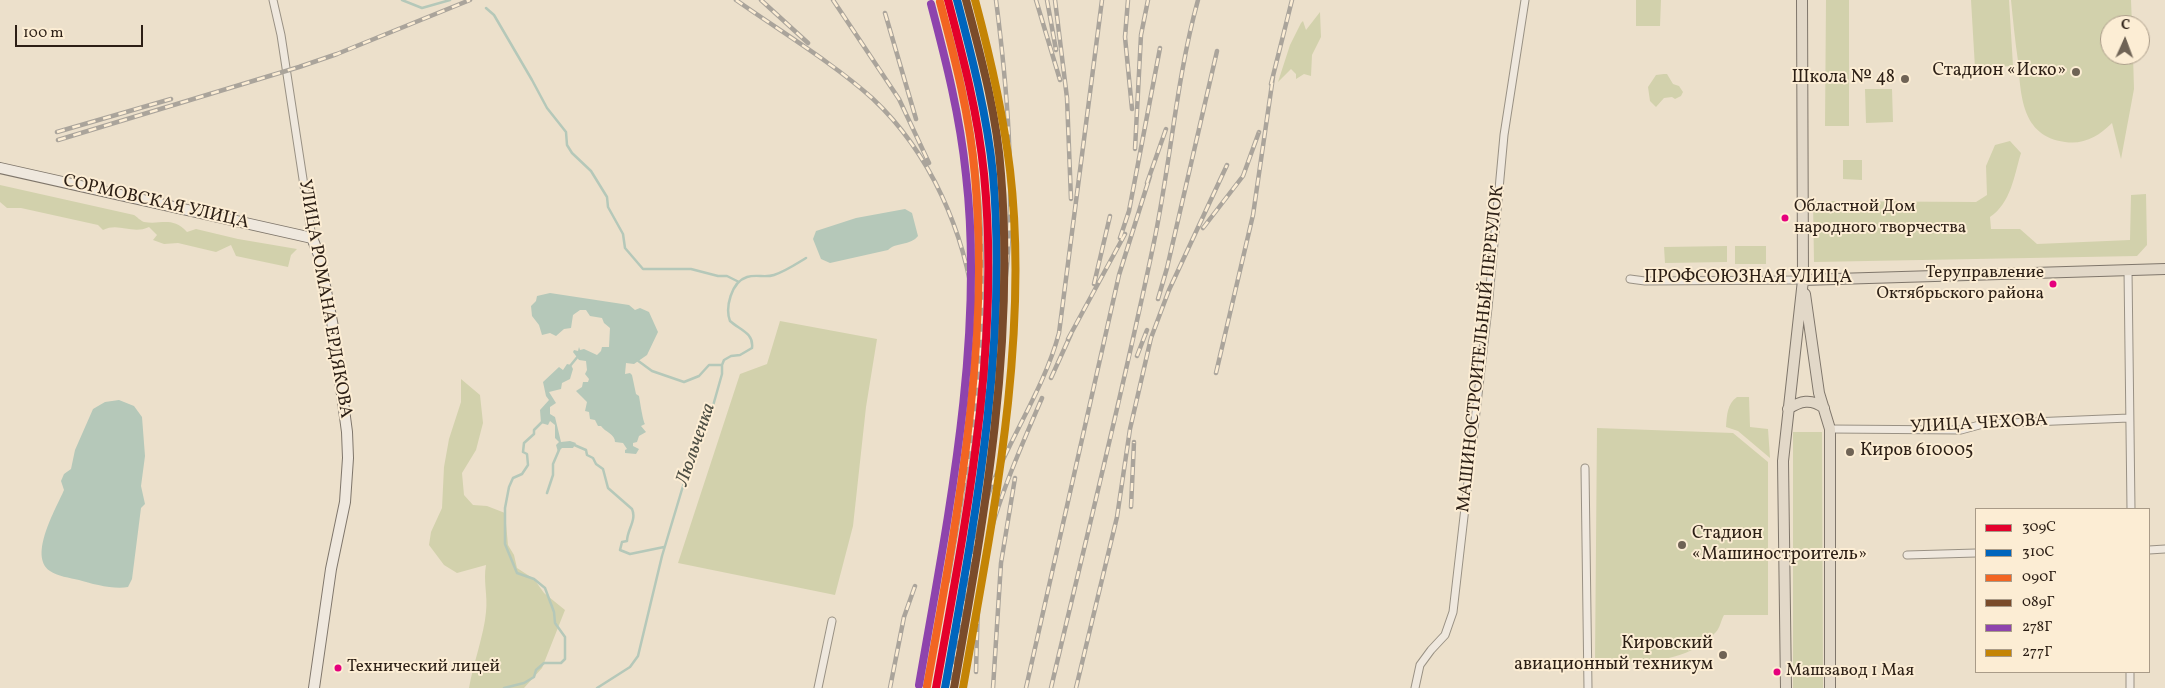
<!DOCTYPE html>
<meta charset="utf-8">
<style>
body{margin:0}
#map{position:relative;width:2165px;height:688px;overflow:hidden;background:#ece0cb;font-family:Vollkorn,serif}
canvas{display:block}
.legend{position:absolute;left:1975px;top:508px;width:175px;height:165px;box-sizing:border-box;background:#fcedd4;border:1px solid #a99b88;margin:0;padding:6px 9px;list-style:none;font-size:15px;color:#2c1f15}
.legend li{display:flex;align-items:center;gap:10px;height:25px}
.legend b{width:25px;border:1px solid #a99b88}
.north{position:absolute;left:2100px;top:15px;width:50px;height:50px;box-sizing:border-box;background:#fcedd4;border:1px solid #a99b88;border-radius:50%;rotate:2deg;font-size:14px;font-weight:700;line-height:20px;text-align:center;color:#2c1f15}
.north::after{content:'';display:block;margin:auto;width:18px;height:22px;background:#6f6355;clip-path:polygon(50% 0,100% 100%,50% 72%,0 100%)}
.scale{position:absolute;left:15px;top:25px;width:128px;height:22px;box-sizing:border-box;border:2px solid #2c1f15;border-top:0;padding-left:6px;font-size:15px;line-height:18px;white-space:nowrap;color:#2c1f15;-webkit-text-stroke:4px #fcedd4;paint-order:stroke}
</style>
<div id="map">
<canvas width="2165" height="688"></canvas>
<ul class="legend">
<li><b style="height:6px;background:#e4002b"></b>309С</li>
<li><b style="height:6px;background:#0065bd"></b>310С</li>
<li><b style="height:6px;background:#f26522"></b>090Г</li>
<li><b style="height:6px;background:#7a4b2a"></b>089Г</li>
<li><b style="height:6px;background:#8e44ad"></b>278Г</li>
<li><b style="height:6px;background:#c48405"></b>277Г</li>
</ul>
<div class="north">С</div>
<div class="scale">100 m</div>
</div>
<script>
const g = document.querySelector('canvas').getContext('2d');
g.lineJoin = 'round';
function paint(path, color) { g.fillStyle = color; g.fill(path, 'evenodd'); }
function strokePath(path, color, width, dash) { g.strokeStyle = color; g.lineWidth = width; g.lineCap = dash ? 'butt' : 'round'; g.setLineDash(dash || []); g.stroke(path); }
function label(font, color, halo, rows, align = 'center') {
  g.font = font + ' Vollkorn,serif'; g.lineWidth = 4; g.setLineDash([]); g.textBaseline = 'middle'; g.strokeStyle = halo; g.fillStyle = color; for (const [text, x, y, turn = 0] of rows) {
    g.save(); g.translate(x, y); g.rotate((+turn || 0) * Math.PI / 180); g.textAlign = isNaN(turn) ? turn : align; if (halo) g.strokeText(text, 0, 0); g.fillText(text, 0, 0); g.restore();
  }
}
paint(new Path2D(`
 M1636,0H1661L1660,26H1636Z
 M1826,0H1849V126H1825Z
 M1971,0H2009L2013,66L1975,68Z
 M2011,0H2131L2132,25H2110V55H2133L2134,89L2121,159L2112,123C2099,136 2084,145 2065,142C2021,136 2021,95 2018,61C2015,41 2013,20 2011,0Z
 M1320,12L1321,37L1312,55L1311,76L1304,74L1296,79V74L1291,69L1278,82L1290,45L1301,23L1303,21L1306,30Z
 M1664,74H1667L1673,84L1679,86L1683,92L1681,96L1675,99L1672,97L1664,98L1656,107L1650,101L1648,87L1656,75Z
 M1865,89H1892L1893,122L1866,123Z
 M2010,141L2021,153C2014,176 2011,203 1990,217L1991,229H2020L2037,244L2130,240L2131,195L2146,194L2147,245L2137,256L1814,262L1813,201L1976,202L1987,195L1986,166L1995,145Z
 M1843,160H1862V180L1843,179Z
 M0,185L134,215C137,217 141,221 144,222C161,225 172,216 187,232L196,229L238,239L297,249L291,255L288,267L236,256L231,245L216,252L178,243L164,244L153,240L157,235L149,227C132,235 119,222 103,230L98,225L21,208H7L0,202Z
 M1727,246V262L1665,263L1664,247Z
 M1735,246H1766V264H1735Z
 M780,321L877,339L866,407L853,526L835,595L678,563L740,374L767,364Z
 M461,379L480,395L483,423L476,450L462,473L464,495L473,505L487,506L505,513L508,545L514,555L517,568L534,579L544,593L565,610L542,668L524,688H469C473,664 484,635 486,612C488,596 483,581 486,565L457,573L444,565L429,545L431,532L442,508L444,467L449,439L461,402Z
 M1737,397H1749L1750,427L1768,429L1770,458L1738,431L1726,427C1727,415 1727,404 1737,397Z
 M1597,428L1733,433L1768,462V615H1724C1721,620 1720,628 1716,632C1685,666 1636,662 1595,661Z
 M1793,432H1822L1823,688H1793Z`), '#d2d1ac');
paint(new Path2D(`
 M905,209L912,213L918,236C910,246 896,242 888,250L830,263L821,259L813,239L816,231L856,218Z
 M550,293L629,305L635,310L640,308L649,312L658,332L647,355L634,364L626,363L625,374L630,373L632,375L636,394L639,396C640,402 643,421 645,424L641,426L646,432L639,436L637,442L633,443V446L639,449L636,454L625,453V450L627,449L623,443L615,442C615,434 605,432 601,426H598L595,420L590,419L589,412L585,411L587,402L576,391L582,387L583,382H588L589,379L585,374L587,370L586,361L579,360L573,352L574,350L578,351L579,347L580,350L584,349L597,355L601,351L602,347H609L610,328L604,323L602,318L590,316L586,310H580L573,315L571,328L564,329L556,336L550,333L542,335L539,325L532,316L531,306L536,301L537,296Z
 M567,364L571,365L573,369L570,379L562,383L561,389L549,392L556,403L550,407V414L555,417L561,442L570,441L576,443L573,448H562L558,452L556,445L559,442L555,438V425L550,421L548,425L541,423L540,410L549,400L546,396L543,382L559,367L563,370Z
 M119,400L134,406L142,417L145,456L141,486L145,504L141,508L132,579L128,587C115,590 92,584 79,580C70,578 57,576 50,571C28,556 56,509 64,490L61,481L64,474L71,469L75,450L93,409L105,402Z`), '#b5c8b9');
strokePath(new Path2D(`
 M402,0L422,8L450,0
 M486,8L494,15L532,80L547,108L566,132L567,145L572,153L591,171L607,197L608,207L623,234L625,248L643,269H691L718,276H727L739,282
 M637,360L652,371L684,382L699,376L709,365H722
 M570,366L579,355
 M572,444L586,450L587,455L593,458L596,464L603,469L608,488L632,509C637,520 627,530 627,541L622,542L620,550L630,554L664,547
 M547,493L553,475V464L559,450
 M504,688L524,683L534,677L536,670L544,663H561L565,659V637L555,623L554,612L545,588L534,579L517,573L505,544V508L509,487L513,478L522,474L528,465L527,454L523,452L524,443L534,434V430L542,422
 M597,688L630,667L638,656L662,556L689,466L709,420L722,374V365L724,360L731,356L740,355L752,348C754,333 740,330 730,321C725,308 731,282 747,277C756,274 765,278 774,275C786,271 796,264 806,258`), '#b5c8b9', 2.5);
const street = new Path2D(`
 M273,0L281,35L312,238
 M2128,270L2131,509
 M1630,279L1645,281L1803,280
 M1830,429L1961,430L1983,424L2129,418
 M1585,468L1588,688
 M2149,550L2165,549
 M1907,555L1976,553
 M818,688L832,621
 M1415,688L1420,665L1431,650L1445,635L1453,612L1488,308L1504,135L1525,0
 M2130,688V672`);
const secondary = new Path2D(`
 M0,168L312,238L319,255L333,327L347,432L348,458L345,502L331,569L314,688`);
const primary = new Path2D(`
 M1803,280L2165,269
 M1805,294L1819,393L1830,429V688
 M1788,409C1800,401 1811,398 1824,408
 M1786,688L1783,461L1803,280L1802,0`);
strokePath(street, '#999184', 9);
strokePath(secondary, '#7f766b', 12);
strokePath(primary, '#7f766b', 12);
strokePath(street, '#efe8de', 7);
strokePath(secondary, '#efe8de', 10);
strokePath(primary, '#e2d8c8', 10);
const rail = new Path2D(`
 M736,0C780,31 833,63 872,98C931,153 965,233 975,312
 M761,0L808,43
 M833,0L899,99L929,163
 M940,0C981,125 989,260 977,390C971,454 958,518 948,581
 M1036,0L1060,80
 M1047,0L1056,50
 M1055,0L1067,98L1071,199
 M1128,0L1125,37L1132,109
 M885,13L916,119
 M1271,84L1292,0
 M57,132L171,99
 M58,140L299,67L337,54L470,0
 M1135,149L1141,35L1148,0
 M1147,183L1166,129
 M1203,228L1243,176L1259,132
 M1120,238L1129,211L1160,48
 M1094,284L1110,216
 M1158,299L1167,268L1217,51
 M1068,339L1125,234
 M1137,356L1147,330
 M1216,373L1253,215L1273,77
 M1051,378L1071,334
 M980,420C989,369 1002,318 1007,266C1015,179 1007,86 996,0
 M1131,507L1134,442
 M976,672C977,637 977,601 983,566C992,512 1020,449 1042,398
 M890,688L904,617L915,586
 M950,688C961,622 968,554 990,490C1010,437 1044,389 1059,333L1102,0
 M993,688L1001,563L1015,478
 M1026,688L1119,275L1150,176
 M1051,688C1086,539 1123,391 1154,242C1171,161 1176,80 1198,0
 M1076,688L1117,517L1130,429L1151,338L1169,290L1227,165`);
strokePath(rail, '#aaa49b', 4.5);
strokePath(rail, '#fcedd4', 2.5, [8]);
strokePath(new Path2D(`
 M936,688C966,519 1001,346 984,174C978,114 963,57 948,0`), '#e4002b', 8);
strokePath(new Path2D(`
 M945,688C975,518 1008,347 993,174C987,115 972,57 957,0`), '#0065bd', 8);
strokePath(new Path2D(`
 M927,686C957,518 990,348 975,176C970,117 955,59 940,2`), '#f26522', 8);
strokePath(new Path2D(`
 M954,688C984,518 1015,348 1001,174C997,115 981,57 966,0`), '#7a4b2a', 8);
strokePath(new Path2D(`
 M919,685C947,522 985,340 966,175C960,116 946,61 931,4`), '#8e44ad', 8);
strokePath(new Path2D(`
 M963,688C992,521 1030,340 1010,170C1003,112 990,56 975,0`), '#c48405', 8);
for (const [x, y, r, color] of [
 [2076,72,5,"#6f6355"],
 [1905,79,5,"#6f6355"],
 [1785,218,4.5,"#e5007d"],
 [2053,284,4.5,"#e5007d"],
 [1850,452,5,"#6f6355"],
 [1682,545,5,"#6f6355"],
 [1723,655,5,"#6f6355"],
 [338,668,4.5,"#e5007d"],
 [1777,672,4.5,"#e5007d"]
]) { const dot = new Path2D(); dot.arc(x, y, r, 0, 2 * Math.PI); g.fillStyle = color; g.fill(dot); strokePath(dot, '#fcedd4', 2); }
label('17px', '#2c1f15', '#fcedd4', [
 ["Областной Дом",1794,208],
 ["народного творчества",1794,229],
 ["Теруправление",2044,274,"right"],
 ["Октябрьского района",2044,295,"right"],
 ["Технический лицей",347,668],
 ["Машзавод 1 Мая",1786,672]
], 'left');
label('18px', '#2c1f15', '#fcedd4', [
 ["Стадион «Иско»",2066,72],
 ["Школа № 48",1895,79],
 ["Киров 610005",1860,452,"left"],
 ["Стадион",1692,535,"left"],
 ["«Машиностроитель»",1692,556,"left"],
 ["Кировский",1713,645],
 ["авиационный техникум",1713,666]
], 'right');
label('18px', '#2c1f15', '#fcedd4', [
 ["СОРМОВСКАЯ УЛИЦА",156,203,13],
 ["ПРОФСОЮЗНАЯ УЛИЦА",1748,279],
 ["УЛИЦА РОМАНА ЕРДЯКОВА",324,299,80],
 ["МАШИНОСТРОИТЕЛЬНЫЙ ПЕРЕУЛОК",1482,349,-84],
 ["УЛИЦА ЧЕХОВА",1979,425,-3]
]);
label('italic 19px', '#4e4f44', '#fcedd4', [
 ["Люльченка",697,445,-71]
]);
</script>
